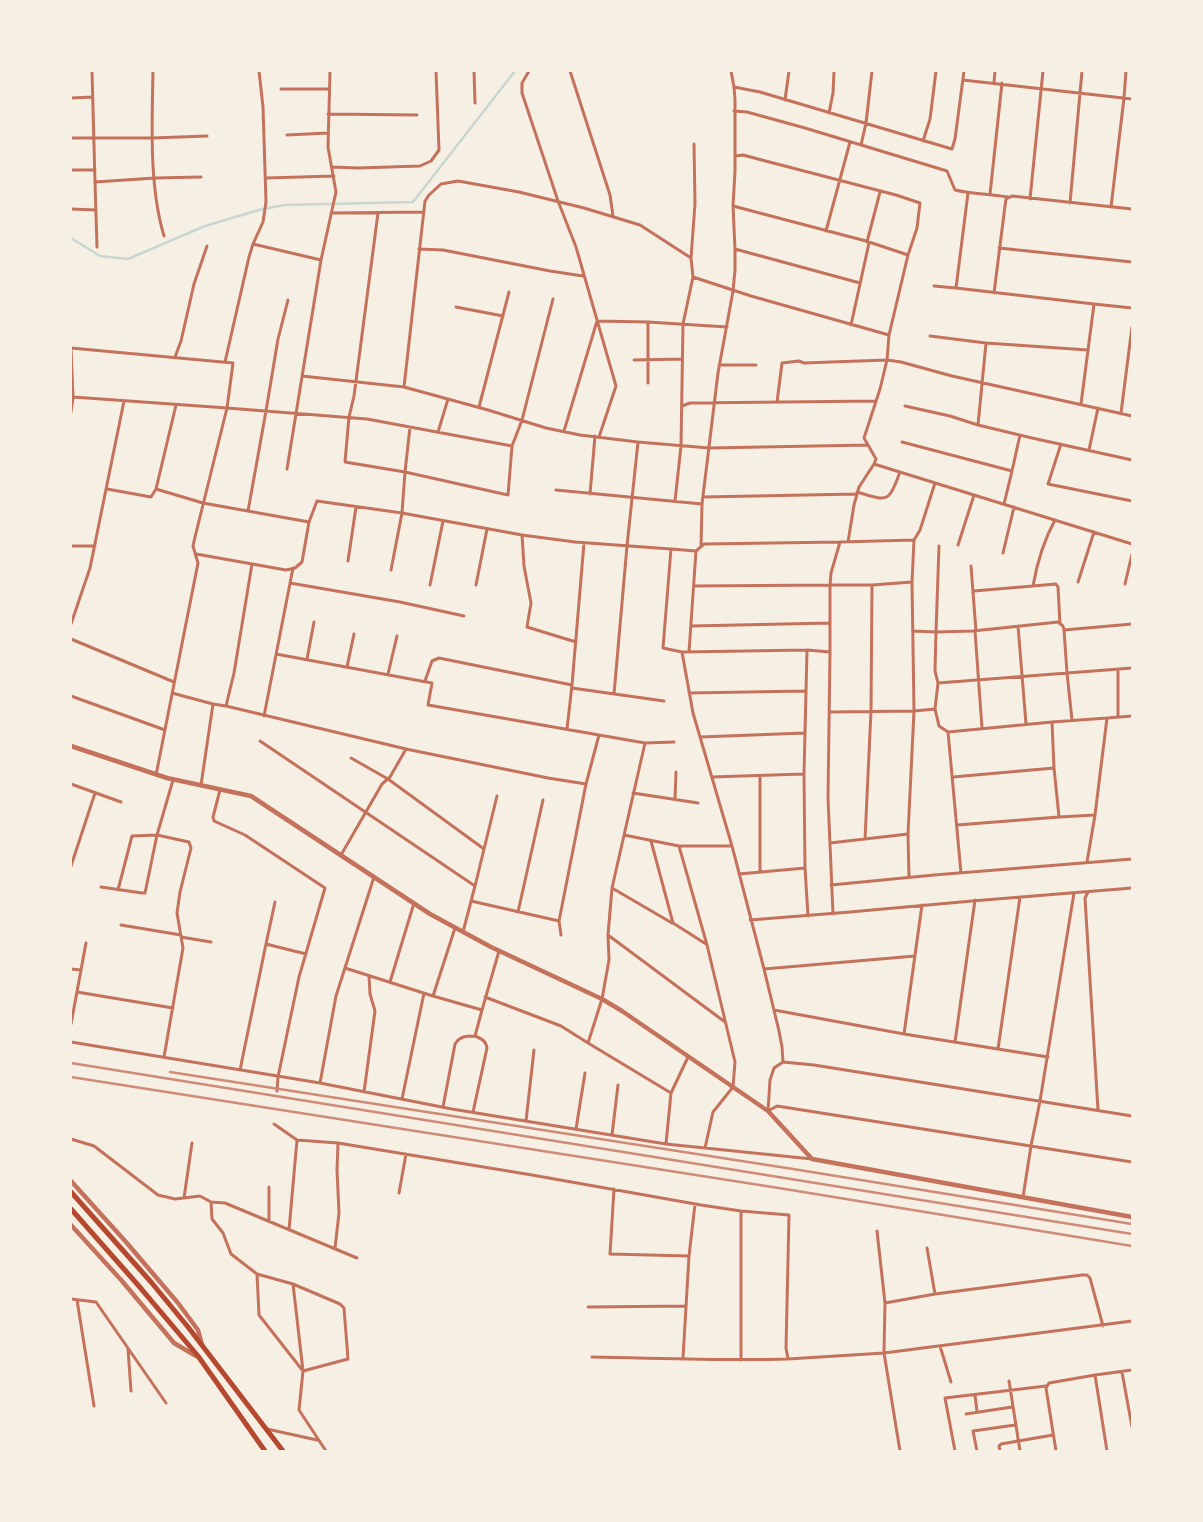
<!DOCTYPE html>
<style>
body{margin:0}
#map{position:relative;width:1203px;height:1522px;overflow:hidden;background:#f6efe4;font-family:Jost,sans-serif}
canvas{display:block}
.frame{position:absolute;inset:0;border:72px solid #f6efe4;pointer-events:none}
</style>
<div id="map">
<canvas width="1203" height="1522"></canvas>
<div class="frame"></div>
</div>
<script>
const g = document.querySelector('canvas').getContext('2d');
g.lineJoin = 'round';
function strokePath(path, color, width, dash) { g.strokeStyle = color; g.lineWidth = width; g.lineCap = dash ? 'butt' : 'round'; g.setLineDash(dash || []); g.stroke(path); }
strokePath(new Path2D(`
 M71,238L100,256L128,259L205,226L259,210L284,205L413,202L515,71`), '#c9d6d2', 2.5);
strokePath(new Path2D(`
 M92,71L95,182L155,178L201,177
 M153,71C152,124 149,186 164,236
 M474,71L475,103
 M529,71L522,83V93L558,201L576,247L616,386L599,437
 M570,71L610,195L613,216
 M963,80L1132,99
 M994,83L995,71
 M734,87L760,92L952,149L955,139L964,71
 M281,89H329
 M71,98L92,97
 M785,100L789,71
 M734,111L747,112L805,128L947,171L955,190C972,194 991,194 1008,197
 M829,113L833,93L834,71
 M328,114L417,115
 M287,135L328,133
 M71,138H152L207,136
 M923,141L930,119L936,71
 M861,145L866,123L872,71
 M735,156L743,155L758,159L896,195L920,203L917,228L908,255L889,335
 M332,167L358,168L420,166L431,161L439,150L436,71
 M71,170H95
 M266,178L334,176
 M95,182L97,247
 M968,193L956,288L1094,304
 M990,194L1002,83
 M1030,199L1043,71
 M1070,203L1082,71
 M733,206L866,241L908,255
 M1111,207L1124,98L1126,71
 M71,209L96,210
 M331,213L424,212
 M378,213L354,396L349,417L345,462L405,472L410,427
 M826,231L850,142
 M867,242L880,192
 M253,244L321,260
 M999,248L1132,262
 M419,249L443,250L550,271L583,276
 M735,249L860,283
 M691,258L695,204L694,144
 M693,277L751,296L889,335L887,360L804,363L799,361L782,363L777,402
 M934,286L956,288
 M994,293L1005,206L1006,199L1012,196L1132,209
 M456,307L503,316
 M597,321L648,322L727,327
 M648,322V383
 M851,325L869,243
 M930,336L986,343L1088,350
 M71,348L233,363L227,408L367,419L512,446L508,495L405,472L402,513L317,501L309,522L302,562L295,568L286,570L196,554
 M71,348L73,397L227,408L195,537L193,546L198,563L156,775
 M175,357L181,341L194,284L207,246
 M634,360L682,359
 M225,362L249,257L253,244L263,222L266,202L263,107L259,71
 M719,365H756
 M302,376L404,387L488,410L546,428L580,435L638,442L709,448L868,445
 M404,387L425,201L429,195L441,184L458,181L519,192L584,208L640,225L691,258L693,277L683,324L681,446L675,501
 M1081,404L1094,304L1132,308
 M176,405L156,489L203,503L309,522
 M682,406L690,403L876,401
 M905,406L950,416L978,425L1032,438L1132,460
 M479,407L509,292
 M71,412L73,397H71
 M1121,413L1132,327
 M978,425L986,343
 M564,431L597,321
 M438,432L448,399
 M902,442L1012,471L1020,435
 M1061,444L1048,484L1132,501
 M512,446L522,420L553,299
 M1089,450L1098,408
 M874,464L876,459L864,438L880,389L887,360L901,362L952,376L1132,416
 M287,469L321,260L336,192L328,147L330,71
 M107,489L151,497L156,489
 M556,490L702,504
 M857,492C888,501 888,504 900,472
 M590,494L595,436
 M703,497L857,494
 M1004,504L1012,471
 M248,511L266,411L278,339L288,300
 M522,535L524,566L531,603L527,627L576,642
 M914,540L920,530L935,483
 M840,542L914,540L912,582
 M848,542L854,505L859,487L874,464L1132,544
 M958,545L974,495
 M71,546H95
 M701,547L702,504L718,373L733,291L735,270V249L733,206L735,171V100L734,87L731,71
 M671,549L696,551L689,652
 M1003,553L1014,507
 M348,561L356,507
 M971,566L976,631
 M391,570L402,513L522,535L575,542L671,549L663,648L682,652L693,713L732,846L764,969L779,1031L782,1047L783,1062L774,1068L770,1080L768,1111L777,1106L1132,1162
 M1078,582L1094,532
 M290,583L400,602L464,616
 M1125,584L1132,554
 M430,585L443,521
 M476,585L487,529
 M694,586L830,585L831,573L840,542L704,544L696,551
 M1033,586C1037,563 1044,540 1055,520
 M974,591L1056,584L1058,587L1060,624
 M71,624L90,568L124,401
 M691,626L830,623
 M1018,626L1026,724
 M1064,630L1132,624
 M913,631L936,632L939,546
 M975,631L982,728
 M71,639L174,682
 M807,650L830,652L828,798L833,914
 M682,652L807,650L804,774L712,777
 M830,652V585H872
 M276,654L432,683L428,705L599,735L586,784L548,778L406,749
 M307,659L314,622
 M347,667L354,634
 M1118,669V717
 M388,674L397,636
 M425,681L432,661L439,658L572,685L567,729
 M938,683L935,671L936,632L973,631L1058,622L1063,626L1064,630L1067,673L1072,720
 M572,685L584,543
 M572,688L664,701
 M172,693L213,704
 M689,693L806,691
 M614,694L627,546L638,442
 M71,696L165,730
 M226,706L406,749L390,777L382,784L341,855
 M935,709L938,683L1132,668
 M829,712L914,711L908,834
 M264,716L293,568
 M1107,718L1132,716
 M1052,722L1107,718L1095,815
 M700,737L805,733
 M260,741L475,886L463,932
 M645,743L674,742
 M351,758L388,779L484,849
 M804,774L805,868L808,916
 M760,776V872
 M953,777L1054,768
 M71,784L121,802
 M201,785L213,704L226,706L234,673L252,564
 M220,790L213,817L214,821L245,835L325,888L299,977L278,1077L277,1091
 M633,793L698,803
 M675,799L676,772
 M1059,817L1095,815L1087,862
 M957,825L1059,817L1054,768L1052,722L948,732L961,873
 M624,835L679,846L707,945L735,1062L733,1087L713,1112L705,1148
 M865,839L871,711L872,585L912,582L914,711L935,709L939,726L948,732
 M651,841L673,923L706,944
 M830,843L908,834L909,877
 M679,846H732
 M71,866L95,793
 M739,874L805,868
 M831,885L934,875L1132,859
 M475,886L497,796
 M101,887L142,893H145L157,835L132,836L118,890
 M612,888L672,923
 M1088,892L1085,898L1098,1110
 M471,901L559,921L586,784
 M518,912L543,800
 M750,920L850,912L972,901L1132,888
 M559,921L561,935
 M121,925L181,935
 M608,935L725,1022
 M181,937L211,942
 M266,944L275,902
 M345,968L433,996L482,1010L499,951
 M71,969L81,970
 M764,969L915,956
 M390,982L414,903
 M77,992L173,1008
 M433,996L455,928
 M485,997L561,1026L588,1043L602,999L609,960L608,935L612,888L645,743L599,735
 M774,1010L904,1034L1048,1057
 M71,1024L86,943
 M904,1034L922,905
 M71,1042L320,1083L336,996L374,877
 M955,1042L975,900
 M588,1043L671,1093L688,1057
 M998,1049L1020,897
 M164,1057L183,948L177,913L180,892L191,848L189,842L157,835L173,780
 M783,1062L814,1065L1132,1116
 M240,1070L266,944L306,954
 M320,1083L452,1109L666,1144L671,1093
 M364,1092L375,1011L370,994L369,976
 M402,1099L424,993
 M443,1107L455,1044C460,1036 466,1036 475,1036L482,1010
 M473,1112L487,1048C486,1041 482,1039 475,1036
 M526,1121L534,1050
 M274,1124L297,1140
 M576,1129L585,1073
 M612,1135L618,1085
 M71,1139L94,1146L158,1195L175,1199L200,1196L211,1202L212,1219L223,1233L231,1254L257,1274
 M338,1143L532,1175L701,1205L741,1211L789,1215L786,1348L788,1359C722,1361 657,1358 592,1357
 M666,1144L812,1159
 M269,1187V1221
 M614,1189L610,1254L689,1256
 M399,1193L406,1154
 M1023,1197L1031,1146L1040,1101L1074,893
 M184,1198L192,1143
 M211,1202L225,1203L357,1258
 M289,1230L297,1140L338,1143L337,1170L339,1213L335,1248
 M877,1231L885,1303L884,1353L900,1451
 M927,1248L935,1294
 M257,1274L293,1284L340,1304L344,1308L348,1359L303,1371L259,1315Z
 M293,1284L303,1371L299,1410L326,1451
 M71,1299L96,1302L166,1403
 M77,1300L94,1406
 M885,1303L935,1294L1082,1275H1087L1090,1278L1103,1326
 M588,1307L686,1306
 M940,1346L951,1382
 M128,1349L131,1391
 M683,1358L689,1256L695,1204
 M788,1359L884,1353L1132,1321
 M741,1360V1211
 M1122,1372L1132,1427
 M1009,1381L1020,1451
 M975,1395L977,1412
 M966,1414L1012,1407
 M267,1429L317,1440
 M955,1451L945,1398L1046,1386
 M977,1451L973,1431L1015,1425
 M1000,1451L999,1446L1001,1444L1053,1435
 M1056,1451L1046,1388L1049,1383L1095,1375
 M1107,1451L1095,1375L1132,1370`), '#c5725c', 3);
strokePath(new Path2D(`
 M71,746L167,778L251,796L430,914L491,947L602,999L622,1011L768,1111L812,1159L1132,1217
 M71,1181L126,1242L178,1303L198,1330L202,1345
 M71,1225L122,1281L174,1343L196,1356`), '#c5725c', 4.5);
strokePath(new Path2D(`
 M71,1192L151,1282L188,1327L283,1451
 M71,1209L138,1285L198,1356L265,1451`), '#b5482f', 5);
strokePath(new Path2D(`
 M71,1063L1132,1234
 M170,1072L793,1169L1132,1224
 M71,1077L785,1189L1132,1246`), '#cf8b77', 2.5);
</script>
